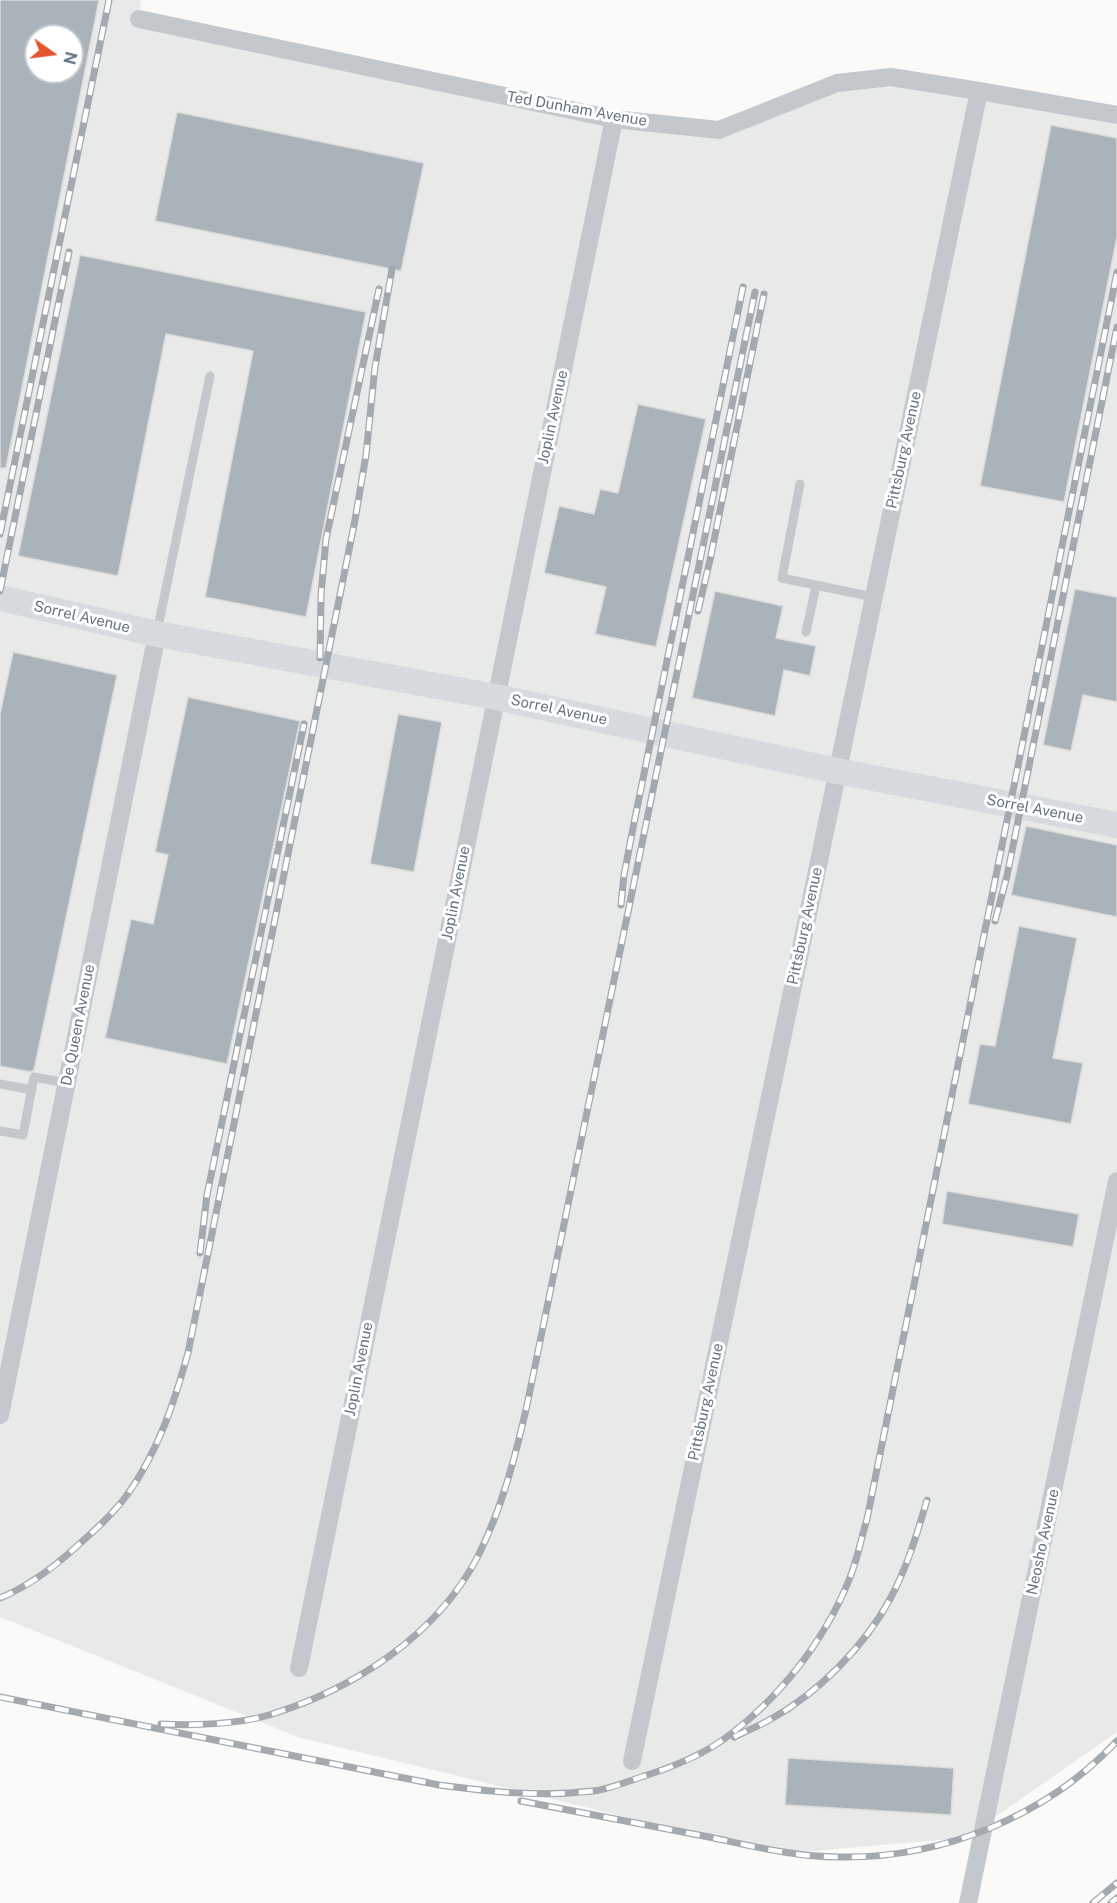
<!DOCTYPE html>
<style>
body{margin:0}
#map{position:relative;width:1117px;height:1903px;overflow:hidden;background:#fafaf8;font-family:"Public Sans",sans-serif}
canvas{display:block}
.north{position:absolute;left:24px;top:24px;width:60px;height:60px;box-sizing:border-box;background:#fff;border:2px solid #c1c8cd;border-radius:50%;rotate:104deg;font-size:16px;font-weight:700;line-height:24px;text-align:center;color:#657683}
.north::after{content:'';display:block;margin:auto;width:21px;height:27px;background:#e4572e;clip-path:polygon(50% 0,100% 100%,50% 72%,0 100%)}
</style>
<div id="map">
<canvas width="1117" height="1903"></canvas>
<div class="north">N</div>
</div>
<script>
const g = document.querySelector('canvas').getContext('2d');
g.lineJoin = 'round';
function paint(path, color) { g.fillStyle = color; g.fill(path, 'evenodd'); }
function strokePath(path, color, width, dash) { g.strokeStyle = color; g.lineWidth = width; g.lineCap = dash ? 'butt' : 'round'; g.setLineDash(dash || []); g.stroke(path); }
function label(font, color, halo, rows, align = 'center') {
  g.font = font + ' "Public Sans",sans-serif'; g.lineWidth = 6; g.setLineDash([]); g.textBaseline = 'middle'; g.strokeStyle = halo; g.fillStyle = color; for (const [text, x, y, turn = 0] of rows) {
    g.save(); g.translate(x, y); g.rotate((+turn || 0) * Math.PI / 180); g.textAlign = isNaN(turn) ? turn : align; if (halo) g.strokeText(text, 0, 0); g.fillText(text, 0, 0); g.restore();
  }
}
paint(new Path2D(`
 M0,0H141L139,18L719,130L788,103L891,77L1117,115V1732L965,1838L788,1853L695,1834L298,1737L0,1617ZM36,36H72V72H36Z`), '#e8e9e9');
const building = new Path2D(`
 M0,0H99L6,468H0ZM36,36H72V72H36Z
 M177,112L424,163L401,271L155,221Z
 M1051,125L1117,138V237L1064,502L980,486Z
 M80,255L366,312L306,617L205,597L253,351L166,334L118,576L18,556Z
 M638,404L706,419L656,647L595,634L606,587L544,573L559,506L594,514L600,489L618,493Z
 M1075,589L1117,597V702L1083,695L1071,751L1043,745Z
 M715,591L783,606L776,638L816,646L810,676L784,670L775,716L692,698Z
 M13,652L117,675L34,1070L30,1072L0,1066V714Z
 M188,697L300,721L227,1064L105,1038L131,919L153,924L168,855L155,852Z
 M398,714L442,722L414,872L370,864Z
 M1026,826L1117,845V917L1011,895Z
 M1019,926L1077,938L1053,1058L1083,1063L1071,1124L968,1104L980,1044L995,1046Z
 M947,1191L1079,1214L1073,1247L942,1224Z
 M788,1758L954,1768L951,1815L785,1805Z`);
paint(building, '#aab3b9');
strokePath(building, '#dcdcda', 1.5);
strokePath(new Path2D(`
 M800,484L782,578L873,597
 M157,632L210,376
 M806,632L816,586
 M0,1084L32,1090
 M0,1131L23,1135L34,1077L67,1083`), '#c3c8cc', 9);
strokePath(new Path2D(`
 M139,19L614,119L719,130L837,83L891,77L979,91L1117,115
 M0,1415L157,634
 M299,1668L614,119
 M632,1761L979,91
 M968,1903L1117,1181`), '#c3c8cc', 18);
strokePath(new Path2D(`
 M0,598L157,634L496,697L837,771L1117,825`), '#d6dbdf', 26);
const rail = new Path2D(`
 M0,534L109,0
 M0,591L69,252
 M698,611L710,560L764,294
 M320,658L321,595L326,539L379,289
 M621,905L624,875L634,823L743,287
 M995,921L1007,876L1117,327
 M200,1253L207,1195L304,724
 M0,1598C29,1586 53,1568 76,1547C94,1531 112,1515 127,1495C158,1452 174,1403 188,1353L355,520L366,455L375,367L392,269
 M0,1697L439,1785C492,1792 539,1797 593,1791C609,1789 626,1782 641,1777C670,1768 699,1757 724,1739C778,1700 824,1642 849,1580C857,1561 861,1539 867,1519L1117,272
 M161,1724C193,1726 239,1724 269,1715C352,1690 437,1636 478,1556C502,1508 515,1458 527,1405L755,292
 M734,1737C746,1731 759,1726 771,1719C817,1694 865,1646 890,1599C907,1568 917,1534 927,1500
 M521,1801C584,1813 646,1825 709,1837C752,1846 795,1857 839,1857C942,1859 1047,1816 1117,1741
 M1093,1903L1117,1883
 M1111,1903L1117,1898`);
strokePath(rail, '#a2aab0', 7);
strokePath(rail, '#fff', 4.5, [14]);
label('15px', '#657683', '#fff', [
 ["Ted Dunham Avenue",577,109,10],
 ["Joplin Avenue",553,417,-78],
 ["Pittsburg Avenue",904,450,-78],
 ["Sorrel Avenue",82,617,13],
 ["Sorrel Avenue",559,710,12],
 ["Sorrel Avenue",1035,809,11],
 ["Joplin Avenue",456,893,-79],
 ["Pittsburg Avenue",805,926,-78],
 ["De Queen Avenue",78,1025,-79],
 ["Joplin Avenue",359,1369,-79],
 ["Pittsburg Avenue",706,1402,-78],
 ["Neosho Avenue",1043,1542,-78]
]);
</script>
